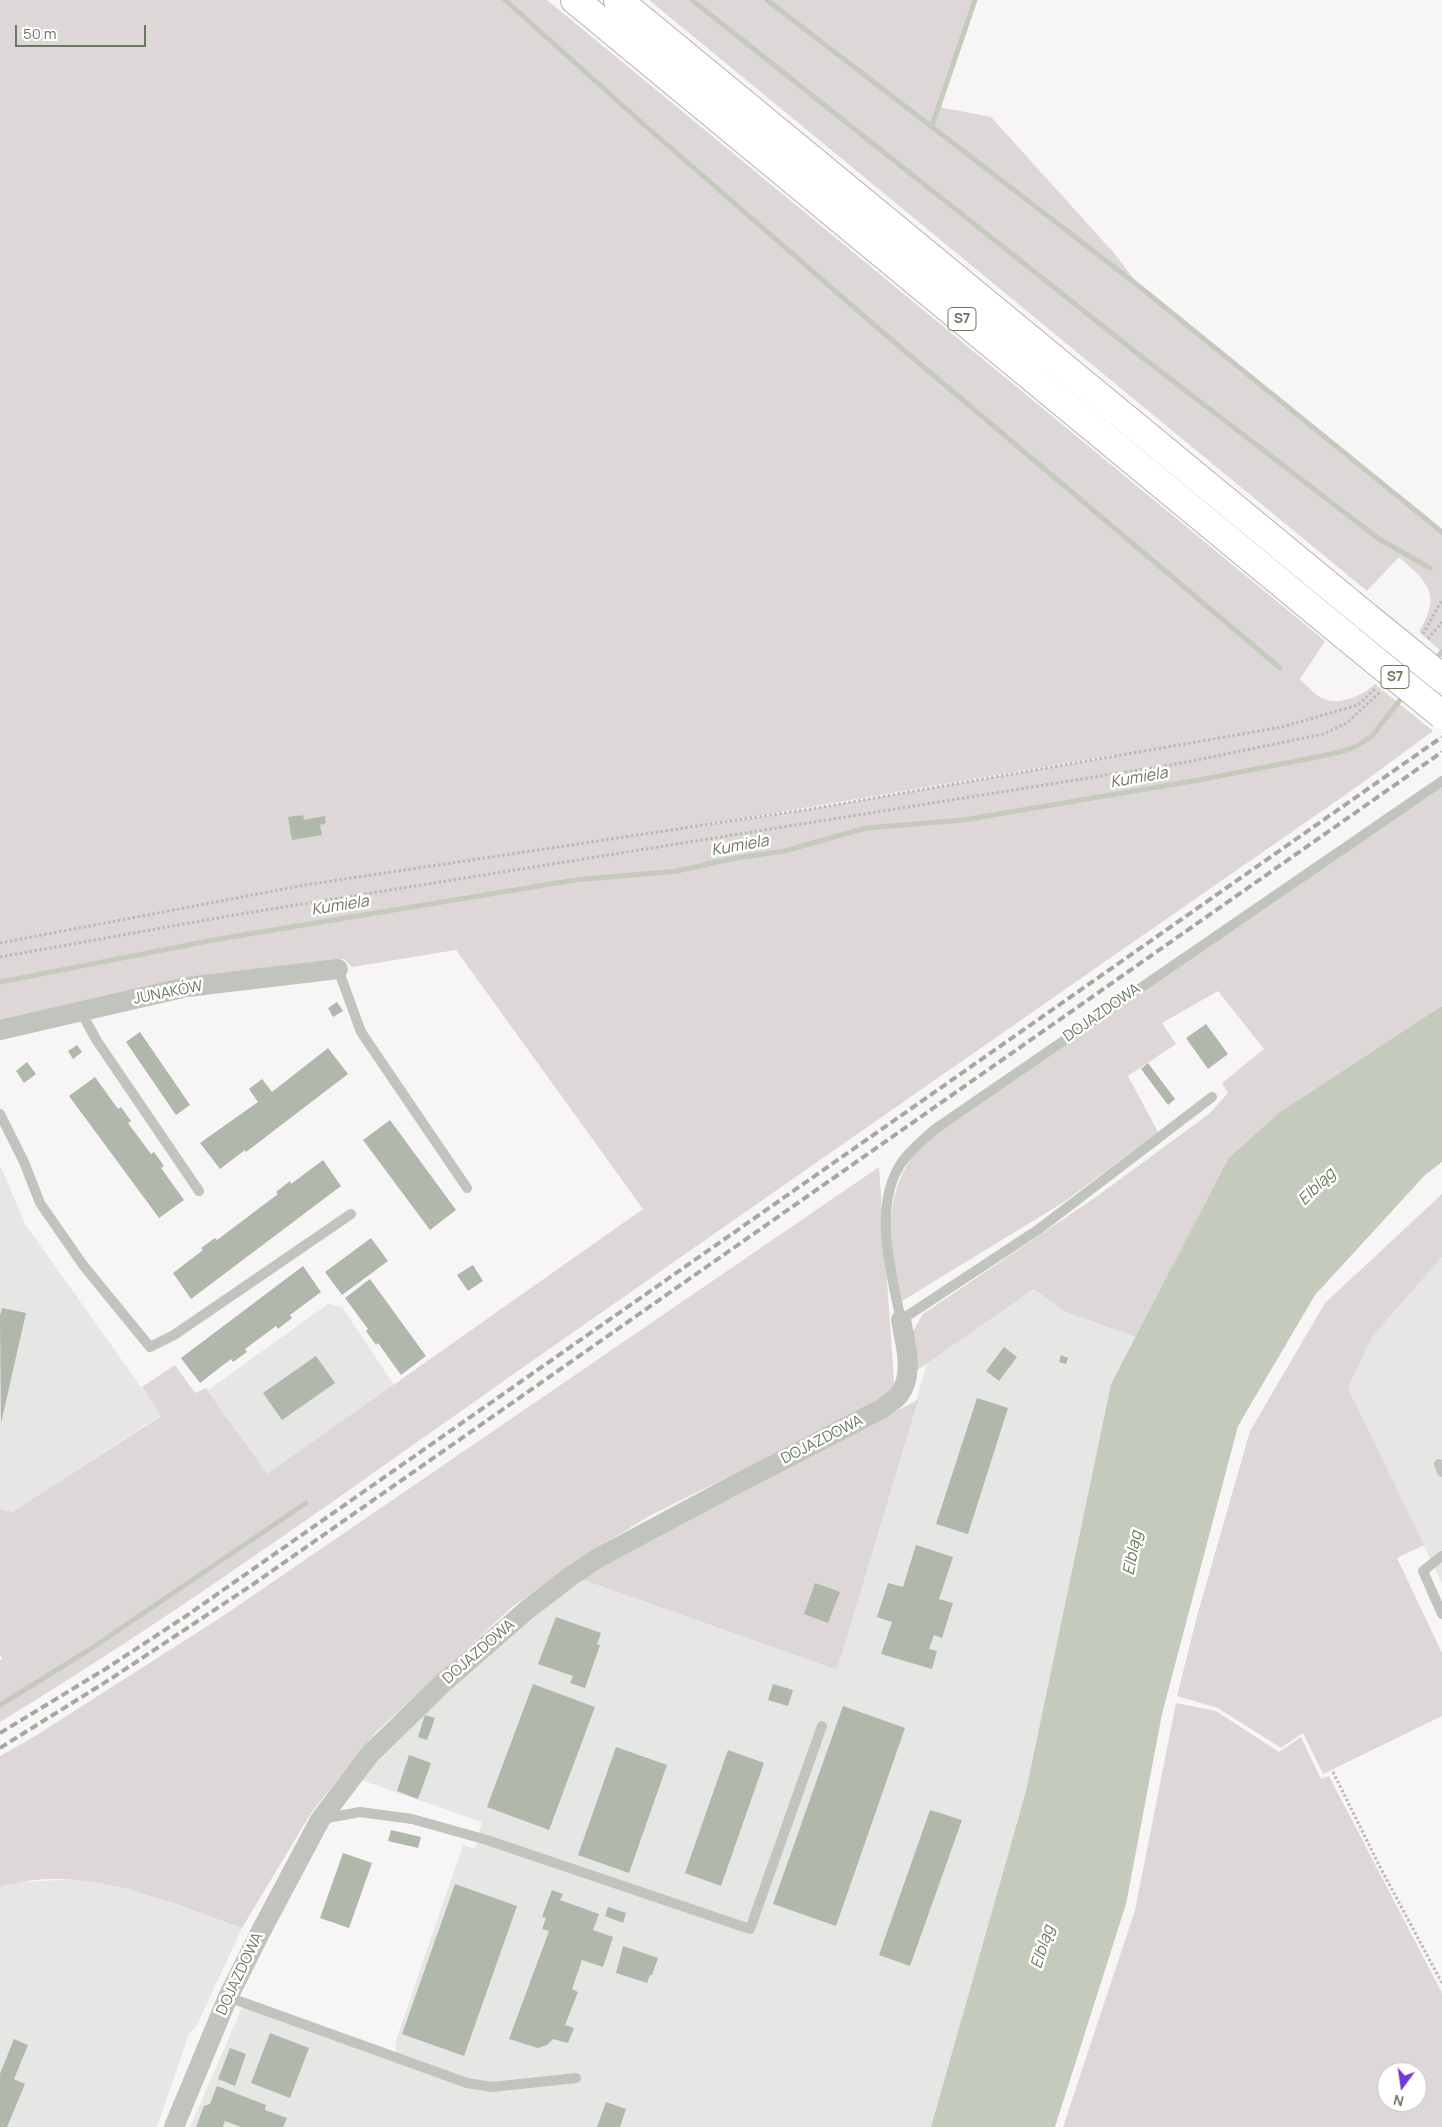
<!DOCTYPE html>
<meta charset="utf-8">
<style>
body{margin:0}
#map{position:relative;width:1442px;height:2127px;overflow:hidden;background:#f8f5f7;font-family:Manrope,sans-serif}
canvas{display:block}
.north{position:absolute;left:1377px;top:2062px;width:50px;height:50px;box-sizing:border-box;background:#fff;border:1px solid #c3c9bf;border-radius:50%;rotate:194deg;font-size:14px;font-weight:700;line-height:20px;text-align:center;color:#6a7860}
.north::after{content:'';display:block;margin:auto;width:18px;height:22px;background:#7338d5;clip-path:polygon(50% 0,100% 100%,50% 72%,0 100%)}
.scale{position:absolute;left:15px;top:25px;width:131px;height:22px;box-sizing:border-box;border:2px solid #6a7860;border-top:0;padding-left:6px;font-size:15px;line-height:18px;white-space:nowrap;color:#6a7860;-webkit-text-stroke:4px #fff;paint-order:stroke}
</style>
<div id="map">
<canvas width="1442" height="2127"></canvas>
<div class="north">N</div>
<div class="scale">50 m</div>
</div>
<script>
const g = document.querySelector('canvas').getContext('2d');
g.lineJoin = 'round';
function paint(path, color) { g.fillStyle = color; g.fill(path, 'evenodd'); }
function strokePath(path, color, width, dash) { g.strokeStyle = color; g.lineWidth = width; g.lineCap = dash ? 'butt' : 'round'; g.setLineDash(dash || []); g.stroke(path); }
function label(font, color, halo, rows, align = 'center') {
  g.font = font + ' Manrope,sans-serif'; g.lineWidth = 5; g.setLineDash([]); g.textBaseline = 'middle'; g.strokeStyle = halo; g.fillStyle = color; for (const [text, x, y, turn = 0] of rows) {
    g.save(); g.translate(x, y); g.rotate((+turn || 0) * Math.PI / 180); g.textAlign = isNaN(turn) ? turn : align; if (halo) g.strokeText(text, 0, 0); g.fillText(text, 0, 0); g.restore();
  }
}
paint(new Path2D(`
 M0,1165L25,1224L161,1415L12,1512L0,1509Z
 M1442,1257V1583L1348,1388L1372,1337Z
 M1034,1289L1063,1311L1136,1337L1111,1384L1026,1791L931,2127H190L244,2003L396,2058V2040L463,1845L475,1849L482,1822L358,1779L380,1751L578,1578L837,1670L927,1363Z
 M328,1304L342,1307L394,1385L267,1475L208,1390Z
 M83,1879L147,1894L242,1928L197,2025L189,2034L157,2127H0V1887L18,1882Z`), '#e6e6e5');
paint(new Path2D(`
 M0,0H547L1325,641L1300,679C1307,686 1315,695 1324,699C1340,706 1364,695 1375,684L1433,731L1358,786C1090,972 822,1158 555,1345C372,1473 191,1606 0,1722V1661L2,1659L0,1654V1509L12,1512L161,1416L142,1387L175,1365L195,1393L206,1388L267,1474L643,1209L456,950L352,967L344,959L183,981L0,1023ZM1115,756L817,808L681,829L1114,755Z
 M649,0H975L939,107L991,117L1114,253L1140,287L1442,532V652L1419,632C1442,594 1428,583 1399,557L1367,591Z
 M1442,786V1006L1228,1159L1136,1337L1063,1311L1034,1289L916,1371L913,1331L923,1314L1096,1197L1209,1114L1228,1093L1222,1083L1264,1049L1218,991L1162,1023L1176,1044L1128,1076L1158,1132L1064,1202L902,1301C888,1252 882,1200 913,1155C918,1147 928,1140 935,1134Z
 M879,1167L895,1395L651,1515L579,1559L511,1608L376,1732L311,1813L242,1928C166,1901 81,1862 0,1887V1756L32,1738L220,1618Z
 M1442,1194V1257L1372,1337L1348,1388L1424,1545L1397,1558L1442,1653V1716L1323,1774L1303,1733L1281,1748L1218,1708L1177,1696L1197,1616L1250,1431L1325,1303Z
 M918,1400L837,1670L578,1578L645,1538Z
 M1176,1703L1216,1711L1279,1752L1301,1737L1321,1779L1329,1776L1442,1993V2127H1063L1135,1910ZM1387,2072H1417V2102H1387Z`), '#ded7d8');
paint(new Path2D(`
 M1442,1006V1162L1425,1175L1315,1295L1238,1426L1162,1714L1126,1904L1055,2127H931L1026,1791L1111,1384L1228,1159L1279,1113Z`), '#c4cabc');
strokePath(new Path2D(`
 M505,0L641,122L887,336L1280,668
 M692,0L1138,354L1379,539L1430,568
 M767,0L1140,287L1442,532
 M932,126L975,0
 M1434,661L1442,652
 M0,982L219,939L575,880L677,871L736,858L784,851L866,828L963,820L1199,780L1317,757L1344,751L1357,746L1372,736L1404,695
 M0,1705L89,1650L306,1503`), '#c4cabc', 5);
paint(new Path2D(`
 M303,815L304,820L325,816L326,823L320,825L322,835L292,840L288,817Z
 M337,1002L343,1011L333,1017L328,1008Z
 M1206,1024L1228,1054L1208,1069L1186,1038Z
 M140,1032L190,1105L176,1115L126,1042Z
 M77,1045L82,1052L73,1059L68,1051Z
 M328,1048L348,1074L246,1152L245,1150L220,1169L200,1143L258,1102L249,1089L262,1079L272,1092Z
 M27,1062L36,1074L24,1083L16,1071Z
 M1148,1063L1175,1099L1168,1105L1141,1069Z
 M95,1077L118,1109L121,1107L131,1121L128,1123L151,1154L154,1152L164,1166L161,1168L184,1200L159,1218L69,1096Z
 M390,1120L456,1210L430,1230L363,1140Z
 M323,1160L341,1186L191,1299L173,1273L203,1250L201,1248L215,1238L217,1240L278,1194L276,1192L290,1181L291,1184Z
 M371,1238L388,1261L342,1295L325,1272Z
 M473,1265L483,1281L468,1291L457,1275Z
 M303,1266L321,1292L290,1315L292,1318L278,1329L276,1326L245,1349L247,1352L233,1362L231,1359L200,1383L181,1358Z
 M370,1279L426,1356L401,1375L378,1343L376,1345L366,1331L368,1329L345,1298Z
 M2,1308L26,1313L1,1423L0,1316Z
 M1004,1347L1017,1357L999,1381L986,1371Z
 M1061,1355L1068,1358L1066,1364L1059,1362Z
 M316,1356L335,1383L282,1420L263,1393Z
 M977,1398L1008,1408L968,1534L936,1524Z
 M916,1545L953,1557L939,1599L953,1603L942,1638L934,1635L929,1649L937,1651L932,1669L881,1654L892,1622L877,1617L888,1583L903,1587Z
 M815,1583L840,1592L828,1623L804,1614Z
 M556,1617L601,1633L597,1644L600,1645L585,1688L570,1683L573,1676L538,1664Z
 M533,1684L595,1707L549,1830L487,1807Z
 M773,1684L793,1690L788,1706L768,1700Z
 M843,1706L905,1728L836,1926L773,1904Z
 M425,1715L435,1718L427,1740L418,1737Z
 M616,1747L667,1765L629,1873L578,1855Z
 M728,1750L764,1763L721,1886L685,1873Z
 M409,1755L431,1763L418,1799L397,1791Z
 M930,1810L962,1820L910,1966L879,1955Z
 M391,1830L421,1837L418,1848L388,1841Z
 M343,1853L372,1863L349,1928L320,1918Z
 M455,1884L517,1906L464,2056L402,2034Z
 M552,1890L563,1894L560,1900L599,1914L593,1930L613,1937L603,1967L582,1960L572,1989L578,1992L565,2025L574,2028L568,2043L553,2039L547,2045L538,2048L509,2039L549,1931L542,1929L546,1918L542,1917Z
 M608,1907L626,1913L623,1923L605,1916Z
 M623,1946L658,1958L652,1975H650L647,1983L616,1973Z
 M270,2033L309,2048L290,2098L251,2083Z
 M14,2039L28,2045L14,2079L25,2084L7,2127H0V2074Z
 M230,2048L246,2054L235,2086L218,2079Z
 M217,2086L266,2105L265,2110L287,2118L283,2127H241L225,2121L223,2127H196L204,2106L210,2104Z
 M606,2102L626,2109L620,2127H597Z`), '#b0b7ab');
const highway = new Path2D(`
 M575,0L1349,639
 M618,0L1367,617`);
strokePath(highway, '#b2b6ae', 30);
strokePath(new Path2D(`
 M1423,634L1442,600
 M1428,639L1442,622
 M0,943L305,885L817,808L1282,727L1358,705L1376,688
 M0,957L234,915L1182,763L1323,734L1347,723L1380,692
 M1333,1772L1381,1869L1442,1983`), '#b8bbb5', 3, [2.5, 2.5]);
strokePath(new Path2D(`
 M338,969L361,1032L467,1188
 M81,1012L97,1041L199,1191
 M1212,1097L1039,1229L901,1320C891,1273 872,1205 902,1162C911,1149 924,1139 935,1129L1442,781
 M0,1114L24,1162L40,1203L83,1265L150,1347L174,1335L351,1214
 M1439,1464L1442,1472
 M1442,1556L1423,1571L1442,1614
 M322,1819L360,1812L412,1819L487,1840L750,1929L822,1726
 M228,1997L467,2083L492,2087L576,2078`), '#c0c4bc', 10);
strokePath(new Path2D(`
 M0,1030L187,987L338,969
 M174,2127L228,1997L261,1931L320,1820L370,1754L442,1684L528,1609L571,1576L598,1558L727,1489L883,1408C888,1404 895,1400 899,1395C915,1374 905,1343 901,1320`), '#c0c4bc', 20);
strokePath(highway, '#fff', 28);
strokePath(new Path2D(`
 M0,1733L107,1668L186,1616L1442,737
 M0,1748L112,1678L252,1585L1442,752`), '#a2a99d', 4, [8, 4]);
const highwayBridge = new Path2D(`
 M1367,617L1442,678
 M1349,639L1442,715`);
strokePath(highwayBridge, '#b2b6ae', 30, []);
strokePath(highwayBridge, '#fff', 28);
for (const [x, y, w] of [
 [962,319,28],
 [1395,677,28]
]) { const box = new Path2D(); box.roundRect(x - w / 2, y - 11.5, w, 23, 4); g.fillStyle = '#fff'; g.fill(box); strokePath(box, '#6a7860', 1); }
label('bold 14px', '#6a7860', null, [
 ["S7",962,319],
 ["S7",1395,677]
]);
label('15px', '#6a7860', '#fff', [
 ["JUNAKÓW",168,993,-11],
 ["DOJAZDOWA",1102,1013,-35],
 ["DOJAZDOWA",822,1440,-27],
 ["DOJAZDOWA",479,1652,-41],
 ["DOJAZDOWA",240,1974,-65]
]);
label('italic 16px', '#6e7860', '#fff', [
 ["Kumiela",1139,778,-10],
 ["Kumiela",740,846,-10],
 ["Kumiela",340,906,-9],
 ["Elbląg",1317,1187,-45],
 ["Elbląg",1133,1553,-80],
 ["Elbląg",1043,1947,-73]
]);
</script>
